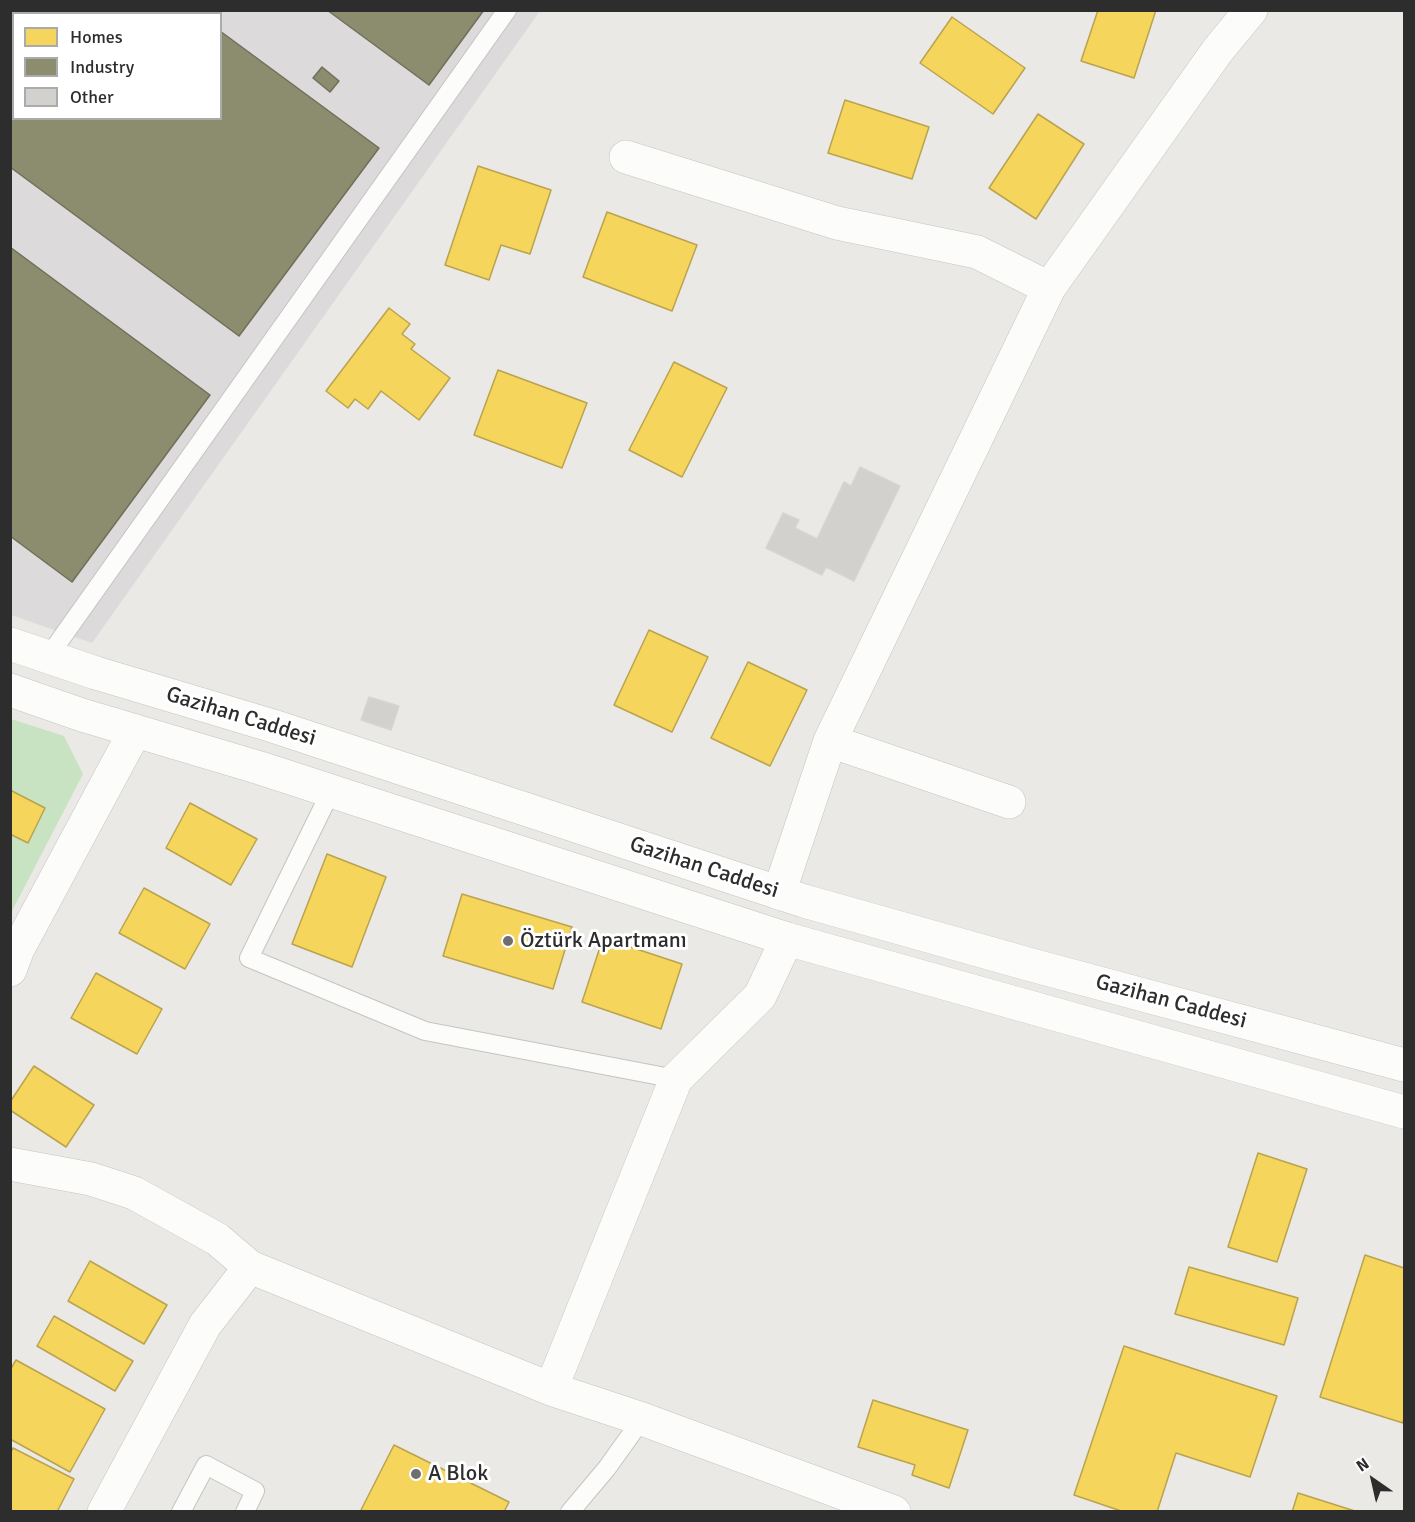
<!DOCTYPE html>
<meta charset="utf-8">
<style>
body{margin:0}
#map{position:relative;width:1415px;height:1522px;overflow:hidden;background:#eae9e5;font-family:Signika,sans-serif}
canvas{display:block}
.frame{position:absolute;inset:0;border:12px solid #2d2d2d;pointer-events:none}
.legend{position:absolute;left:12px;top:12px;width:210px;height:108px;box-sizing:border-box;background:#fff;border:2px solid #ababab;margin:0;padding:8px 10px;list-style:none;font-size:18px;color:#2d2d2d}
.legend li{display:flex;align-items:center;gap:12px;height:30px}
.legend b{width:30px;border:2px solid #ababab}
.north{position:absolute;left:1343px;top:1450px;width:60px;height:60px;-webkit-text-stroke:4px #fff;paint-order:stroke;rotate:326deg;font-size:16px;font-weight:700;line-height:24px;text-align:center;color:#2d2d2d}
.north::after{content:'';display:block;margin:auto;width:21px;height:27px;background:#2d2d2d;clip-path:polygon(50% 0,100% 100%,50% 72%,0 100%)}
</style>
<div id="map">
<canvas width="1415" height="1522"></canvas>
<div class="frame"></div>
<ul class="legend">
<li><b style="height:16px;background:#f6d55c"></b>Homes</li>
<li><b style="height:16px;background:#8c8c6e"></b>Industry</li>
<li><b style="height:16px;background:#d2d1ce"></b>Other</li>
</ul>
<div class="north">N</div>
</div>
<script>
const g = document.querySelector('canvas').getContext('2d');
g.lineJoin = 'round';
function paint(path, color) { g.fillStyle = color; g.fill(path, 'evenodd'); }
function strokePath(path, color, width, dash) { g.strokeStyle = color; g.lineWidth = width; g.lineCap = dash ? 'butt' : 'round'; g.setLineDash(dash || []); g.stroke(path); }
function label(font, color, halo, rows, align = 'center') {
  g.font = font + ' Signika,sans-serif'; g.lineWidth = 6; g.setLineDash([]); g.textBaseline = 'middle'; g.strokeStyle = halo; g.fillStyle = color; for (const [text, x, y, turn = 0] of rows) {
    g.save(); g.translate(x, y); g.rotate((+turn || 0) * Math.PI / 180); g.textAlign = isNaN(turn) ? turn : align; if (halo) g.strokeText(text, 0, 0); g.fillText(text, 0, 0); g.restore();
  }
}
paint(new Path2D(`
 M11,11H540L92,643L11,615ZM14,14H220V118H14Z`), '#dcdadb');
paint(new Path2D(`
 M11,719L64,736L83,774L11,913Z`), '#c8e3c1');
const homes = new Path2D(`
 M1098,10H1156L1134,78L1081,61Z
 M952,17L1025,68L993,114L920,63Z
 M845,100L929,127L912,179L828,153Z
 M1038,114L1084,144L1036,219L989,188Z
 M478,166L551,190L530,254L501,245L489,280L445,265Z
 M607,212L697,245L672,311L583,277Z
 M389,308L410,324L402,334L415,344L411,349L450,378L419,420L381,391L368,409L355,399L348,408L326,391Z
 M674,362L727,388L682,477L629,450Z
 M498,370L587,403L562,468L474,435Z
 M649,630L708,657L672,732L614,705Z
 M748,662L807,690L770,766L711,738Z
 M10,790L45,808L28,843L10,834Z
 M190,803L257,839L231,885L166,848Z
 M327,854L386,877L352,967L292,944Z
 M144,888L210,924L185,969L119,933Z
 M462,894L572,927L553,989L443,956Z
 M603,938L682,964L661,1029L582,1002Z
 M96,973L162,1009L137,1054L71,1018Z
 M34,1066L94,1105L66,1147L10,1110V1102Z
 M1258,1153L1307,1169L1277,1262L1228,1247Z
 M1365,1255L1404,1268V1417L1403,1423L1320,1397Z
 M90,1261L167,1305L144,1344L68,1301Z
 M1189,1267L1298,1298L1284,1345L1175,1314Z
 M54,1316L133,1361L115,1391L37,1346Z
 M1124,1346L1277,1396L1250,1477L1176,1453L1157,1512H1124L1074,1495Z
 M16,1360L105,1409L70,1472L10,1439V1370Z
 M873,1400L968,1430L949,1488L912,1475L915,1465L858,1447Z
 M394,1445L509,1502L504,1512H360Z
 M13,1448L74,1479L57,1512H10V1454Z
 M1298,1493L1358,1512H1292Z`);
paint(homes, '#f6d55c');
strokePath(homes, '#baa34e', 1.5);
const industry = new Path2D(`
 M10,10H193L197,14H14V118H220V31L379,148L239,336L10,167Z
 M327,10H484L429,85Z
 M322,67L339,81L330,92L313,78Z
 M10,247L210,395L72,582L10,536Z`);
paint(industry, '#8c8c6e');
strokePath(industry, '#70705a', 1.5);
const building = new Path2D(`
 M860,467L900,486L854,581L826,567L822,575L766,548L783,513L799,520L795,528L817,539L844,482L851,486Z
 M369,697L399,706L391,730L361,720Z`);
paint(building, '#d2d1ce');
strokePath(building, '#d5d5d1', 1.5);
const lane = new Path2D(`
 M48,657L507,10
 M331,791L249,958L425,1031L676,1079
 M181,1512L206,1465L255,1491L245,1512
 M570,1512L607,1468L642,1419`);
const street = new Path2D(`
 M626,157L837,223L977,252L1049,288
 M830,741L1009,802
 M779,893L830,741L1049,288L1218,50L1251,10
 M10,970L18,949L135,731
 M10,1164L91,1179L134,1193L217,1239L250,1267L551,1389L642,1419L894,1512
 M551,1389L676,1079L760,996L787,939
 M104,1512L205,1325L250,1267`);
const secondary = new Path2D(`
 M10,644L96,673L273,726L804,901L1028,964L1404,1065
 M10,690L82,715L260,768L787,939L1404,1112`);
strokePath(lane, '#c4c4c4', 20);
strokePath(street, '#c4c4c4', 34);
strokePath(secondary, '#c4c4c4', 34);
strokePath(lane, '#fcfcfb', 18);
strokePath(street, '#fcfcfb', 33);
strokePath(secondary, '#fcfcfb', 33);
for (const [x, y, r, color] of [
 [508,941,6,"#6f6f6d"],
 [416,1474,6,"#6f6f6d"]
]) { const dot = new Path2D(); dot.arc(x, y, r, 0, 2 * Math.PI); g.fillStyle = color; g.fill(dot); strokePath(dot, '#fff', 2); }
label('22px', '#2d2d2d', '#fff', [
 ["Gazihan Caddesi",241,717,17],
 ["Gazihan Caddesi",704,868,18],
 ["Gazihan Caddesi",1171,1002,15]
]);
label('22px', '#2d2d2d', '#fff', [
 ["Öztürk Apartmanı",520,941],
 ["A Blok",428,1474]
], 'left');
</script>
